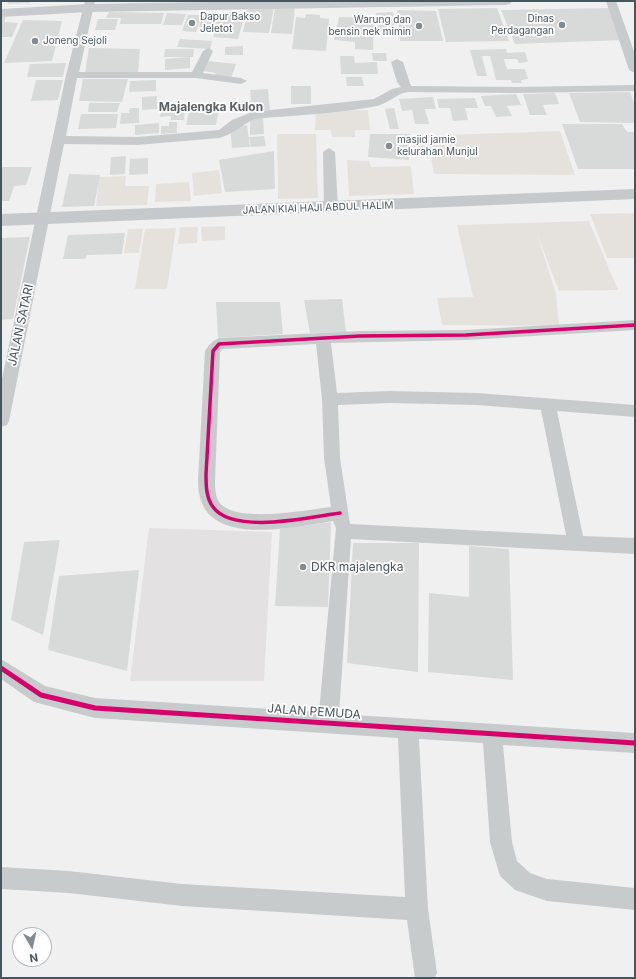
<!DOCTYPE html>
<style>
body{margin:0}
#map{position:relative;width:636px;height:979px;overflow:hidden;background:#f1f0f0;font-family:Inter,sans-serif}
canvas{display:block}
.frame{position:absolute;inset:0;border:2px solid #47565d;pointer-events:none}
.north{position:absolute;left:12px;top:927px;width:40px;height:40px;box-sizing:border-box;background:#fff;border:1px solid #b5bbbe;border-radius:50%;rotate:171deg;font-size:11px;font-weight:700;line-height:16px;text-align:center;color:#47565d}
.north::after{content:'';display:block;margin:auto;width:14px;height:18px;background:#828c90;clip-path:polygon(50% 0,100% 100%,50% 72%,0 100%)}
</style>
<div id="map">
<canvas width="636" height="979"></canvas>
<div class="frame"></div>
<div class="north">N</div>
</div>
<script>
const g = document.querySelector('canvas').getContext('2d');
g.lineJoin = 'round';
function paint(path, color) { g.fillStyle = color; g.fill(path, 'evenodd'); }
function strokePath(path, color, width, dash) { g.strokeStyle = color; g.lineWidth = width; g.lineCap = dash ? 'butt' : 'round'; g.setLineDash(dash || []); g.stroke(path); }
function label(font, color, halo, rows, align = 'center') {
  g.font = font + ' Inter,sans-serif'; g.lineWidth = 3.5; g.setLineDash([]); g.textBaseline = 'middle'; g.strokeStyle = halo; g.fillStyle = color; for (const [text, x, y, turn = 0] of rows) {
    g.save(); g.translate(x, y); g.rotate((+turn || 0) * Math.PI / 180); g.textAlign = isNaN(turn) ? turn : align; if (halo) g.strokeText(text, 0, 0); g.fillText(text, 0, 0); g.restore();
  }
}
paint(new Path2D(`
 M368,110L370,130H355V137H332L331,130H315L316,111Z
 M560,131L575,175L434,174L430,153L414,152V136Z
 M277,134H316L318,198L278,199Z
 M347,160L369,161L371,167L411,166L414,194L349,196Z
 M219,170L222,193L194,196L192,173Z
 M126,176L125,186H149L147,205L96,206L99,177Z
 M189,182L191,201L155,202L156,184Z
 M635,213V258H607L590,214Z
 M589,221L618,290L559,291L537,234L556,294L559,326L442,325L437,298L473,297L457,225Z
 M225,226V240L202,241L201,227Z
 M180,227H198L197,243L178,244Z
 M176,228L167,289H135L145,229Z
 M128,229H143L139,253H124Z`), '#e5e2de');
paint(new Path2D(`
 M149,528L272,532L264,681H130Z`), '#e3e1e2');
paint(new Path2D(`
 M8,1H30V3L7,4Z
 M248,8H274L269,33L243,32Z
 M275,8H295L292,34L271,33Z
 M497,8L509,41L446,42L438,9Z
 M611,8L623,40L515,44L501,10Z
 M397,10L436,11L443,41H400Z
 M109,12L164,13L161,24H120L121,18H106Z
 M220,12L245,14L238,39L213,37Z
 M393,12L396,30H376V13Z
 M167,13L186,14L182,25H163Z
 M306,14L320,15V18L329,19L326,51L292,49L296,17L305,18Z
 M188,15H202L196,32L182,31Z
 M1,17H6L4,22L18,23L12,37H1Z
 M339,17L374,18L373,50L355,49V42L334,40Z
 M202,18L218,19L215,28L199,27Z
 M98,19H118L115,30H95Z
 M23,20L62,21L52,61L4,63Z
 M180,39L212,41L210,49L177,47Z
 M243,46V55H225V47Z
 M89,48L140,49L138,73H85Z
 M165,49H194L193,57H164Z
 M506,49L507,53L525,52L528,62L519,63L517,59H504L507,69H525L528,79L521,80L522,83H512L511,80H496L490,56H482L487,76H477L470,50Z
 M372,53H386L387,61H373Z
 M340,56H354L355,63L377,62L378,74H341Z
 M190,57V68L165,70V59Z
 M208,61L236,64L231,78L214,76L216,73L202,71Z
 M66,63L63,77H27L30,64Z
 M346,77H362L364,86H347Z
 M83,79H128L122,102L79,101Z
 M36,80H63L58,100L31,101Z
 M156,80V91L129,92L130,81Z
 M291,86H311V104H291Z
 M268,89L270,110L240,112L239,102L251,101L250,90Z
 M630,92L635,106V123L580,122L569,93Z
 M555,93L559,104L543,105L547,115H530L523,94Z
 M516,94L521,105L507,106L512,116L496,117L491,106H485L481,96Z
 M157,96V109L142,110V97Z
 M433,97L436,109H425L429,124H415L412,110L402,111L399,99Z
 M475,98L478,108H465L468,120L453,121L450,108H439L437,99Z
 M89,103H120L117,112H88Z
 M185,106L184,120H171V116L160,117L161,107Z
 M130,108H139V123L120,124L121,113H129Z
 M190,108H219L216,125H186Z
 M394,108L399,129H390L385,109Z
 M81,114H118L116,128L78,129Z
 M263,116L264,134L250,135V117Z
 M169,122H177V133L161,134V126H169Z
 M159,123V133L135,135V125Z
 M562,124H622L627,132H635V169H578Z
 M247,125L250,147L232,148L230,127Z
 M370,134H410L409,160L368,157Z
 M264,136L266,146L251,147L249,137Z
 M274,151L275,189L225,192L219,160Z
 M126,156L125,174L110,175L111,157Z
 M148,158V174L129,175L130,159Z
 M1,167H32L26,185L14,186L9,201H1Z
 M69,174L100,175L94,206L62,207Z
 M125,233L122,254L87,255L85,259H63L68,235Z
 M30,237L13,319L1,320V238Z
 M342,299L346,332L310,333L304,300Z
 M216,302H280L283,334L218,338Z
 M331,522L328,607L275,606L280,529Z
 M60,540L43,635L11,620L24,542Z
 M353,543H419L418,672L347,663Z
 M469,546L509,549L513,680L428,672L429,593L469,597Z
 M139,570L127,671L48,650L59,576Z`), '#d8d9d9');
paint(new Path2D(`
 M85,1H95L79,72H192L203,51L208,48L213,51L203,73L241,78L247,81L241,84L196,78H77L66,136L137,137L219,130L232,120L252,112L374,99L392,89L401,87L397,82L391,62L397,59L403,62L411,86L516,87L635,85V91L516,93L408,92C396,94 389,103 377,106C337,114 295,115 254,119C242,125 232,135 219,138L137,145L64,144L9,421L7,425L1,427V383L66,75Z
 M606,1H616L635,54V73L629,70Z
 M329,148L335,152L338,208L336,211H326L324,208L323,152Z
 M635,320V330L466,340L331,343L337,393L390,391L477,393L635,405V417L557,411L583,536L635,538V554L351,539L339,714L635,733V753L503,745L512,842L517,861L530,873L547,879L635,888V910L547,901L515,890L500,876L490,842L483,743L419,739L428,909L437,973L435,978H415L407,920L182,906L69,893L1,889V867L69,871L182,884L405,897L398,738L95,718L34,702L1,679V659L45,686L95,698L319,712L336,528L333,521C302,526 238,540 212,517C201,508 198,494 198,481L205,351C209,345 212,341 219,338L360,331L466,330ZM316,344L322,399L324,458L331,507C306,510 235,524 219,502C215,496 215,487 215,481L220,352L223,349ZM390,403L477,405L541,410L566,535L350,524L340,458L338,405Z`), '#c7cbcc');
paint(new Path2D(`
 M267,1H512L510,4L505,5L89,12L1,17V9L89,4Z`), '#c7cbce');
paint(new Path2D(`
 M635,189V199L1,226V214Z`), '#c5c9cb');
strokePath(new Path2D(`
 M340,513C310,517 233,535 213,507C206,498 206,485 206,474L213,351L219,344L360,336L466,335L635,325`), '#d6006c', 3.5);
strokePath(new Path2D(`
 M1,668L41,695L95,708L635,743`), '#d6006c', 5);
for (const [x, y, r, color] of [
 [192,23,4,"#828c90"],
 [562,25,4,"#828c90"],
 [419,26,4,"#828c90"],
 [35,41,4,"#828c90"],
 [389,146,4,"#828c90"],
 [303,567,4,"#828c90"]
]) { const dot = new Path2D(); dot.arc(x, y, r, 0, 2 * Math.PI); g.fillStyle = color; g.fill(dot); strokePath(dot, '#fff', 1.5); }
label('10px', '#47565d', '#fff', [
 ["Dapur Bakso",200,17],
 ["Jeletot",200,29],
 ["Dinas",554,19,"right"],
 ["Perdagangan",554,31,"right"],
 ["Warung dan",411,20,"right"],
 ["bensin nek mimin",411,32,"right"],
 ["Joneng Sejoli",43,41],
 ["masjid jamie",397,140],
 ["kelurahan Munjul",397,152]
], 'left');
label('10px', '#47565d', '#fff', [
 ["JALAN KIAI HAJI ABDUL HALIM",318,208,-2]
]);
label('bold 12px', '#5b6164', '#fff', [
 ["Majalengka Kulon",211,107]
]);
label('12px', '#47565d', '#fff', [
 ["JALAN SATARI",21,325,-78],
 ["JALAN PEMUDA",314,712,4]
]);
label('12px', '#47565d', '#fff', [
 ["DKR majalengka",311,567]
], 'left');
</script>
